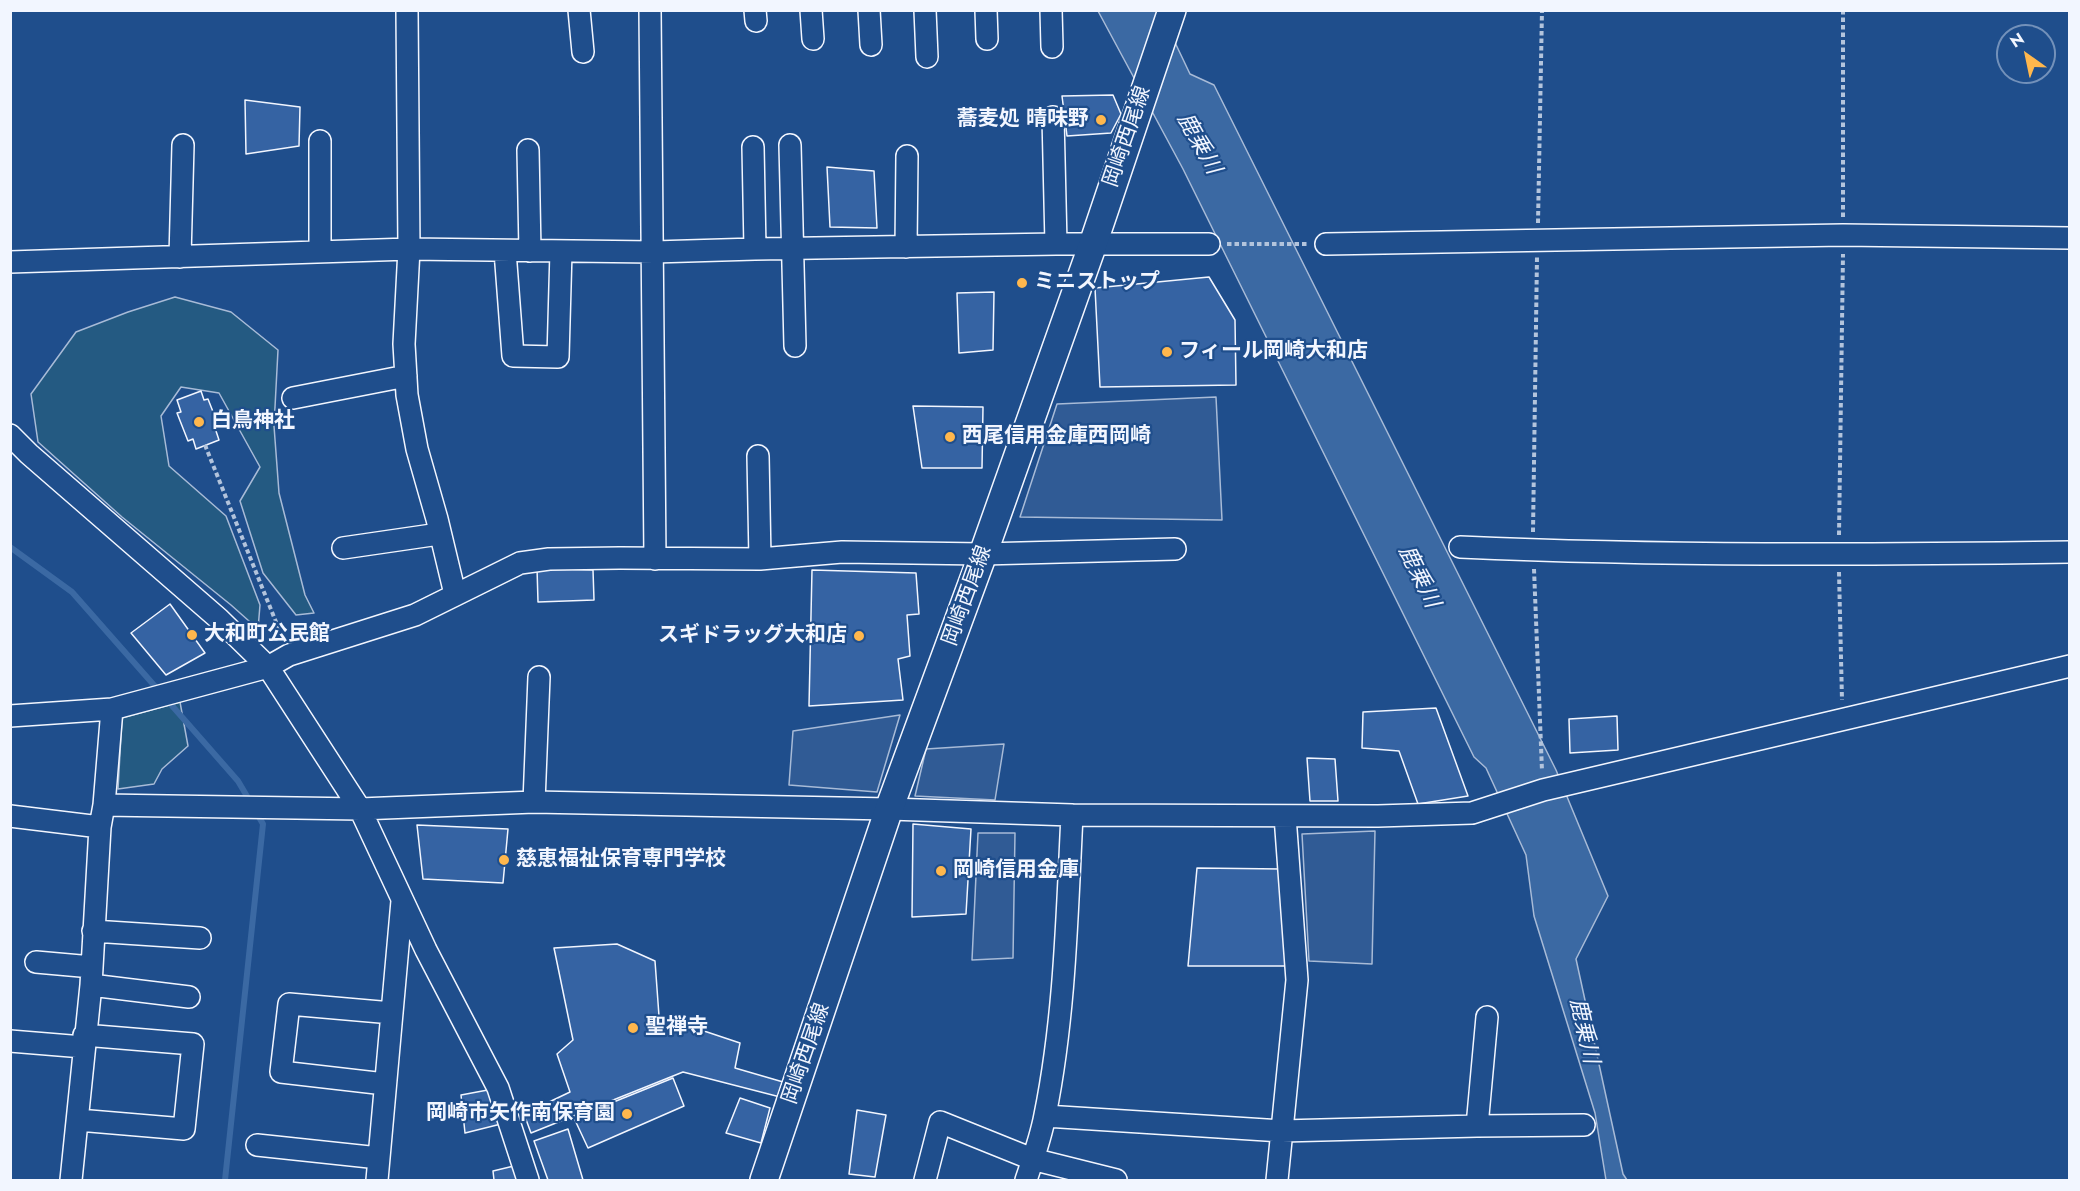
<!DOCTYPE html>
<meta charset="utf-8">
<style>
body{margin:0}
#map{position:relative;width:2080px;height:1191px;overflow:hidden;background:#1f4e8c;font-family:Jost,sans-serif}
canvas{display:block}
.frame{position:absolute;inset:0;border:12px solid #f2f6ff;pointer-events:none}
.north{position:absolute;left:1996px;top:24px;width:60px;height:60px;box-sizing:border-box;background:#1f4e8c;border:2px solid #7391ba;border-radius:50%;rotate:327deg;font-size:16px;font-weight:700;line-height:24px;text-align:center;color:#f2f6ff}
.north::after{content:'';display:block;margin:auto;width:21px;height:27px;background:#ffb74d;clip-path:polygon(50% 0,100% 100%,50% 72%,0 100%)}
</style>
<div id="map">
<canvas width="2080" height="1191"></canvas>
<div class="frame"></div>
<div class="north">N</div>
</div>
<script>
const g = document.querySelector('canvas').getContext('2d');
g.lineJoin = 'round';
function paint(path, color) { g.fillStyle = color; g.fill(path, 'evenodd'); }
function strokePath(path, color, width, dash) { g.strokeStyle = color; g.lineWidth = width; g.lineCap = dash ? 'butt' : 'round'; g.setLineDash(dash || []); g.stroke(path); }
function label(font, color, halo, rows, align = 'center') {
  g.font = font + ' Jost,"Noto Sans JP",sans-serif'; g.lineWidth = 4.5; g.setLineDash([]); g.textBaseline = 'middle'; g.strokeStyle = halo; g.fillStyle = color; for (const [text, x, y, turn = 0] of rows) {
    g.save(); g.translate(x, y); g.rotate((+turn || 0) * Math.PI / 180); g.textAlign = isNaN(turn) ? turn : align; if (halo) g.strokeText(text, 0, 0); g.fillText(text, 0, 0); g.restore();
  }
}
const green = new Path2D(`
 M175,297L231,312L278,350L274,426L279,493L305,595L314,613L296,615L263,573L240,501L260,467L219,393L181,387L161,416L169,466L226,516L260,605L258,629L231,605L122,517L38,442L31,394L76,332L128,312Z
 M180,702L188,746L162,769L154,784L118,789L122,718Z`);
paint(green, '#245a82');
strokePath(green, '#a8bbd7', 1.5);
const parking = new Path2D(`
 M1216,397L1222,520L1020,517L1057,404Z
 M900,715L877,792L789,785L793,731Z
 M1004,744L995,800L915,796L926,749Z
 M1375,831L1372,964L1309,961L1302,834Z
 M978,833H1015L1013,958L972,960Z`);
paint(parking, '#305b95');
strokePath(parking, '#a8bbd7', 1.5);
const water = new Path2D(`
 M1098,11H1160L1190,74L1214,85L1556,770L1608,896L1576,959L1623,1174L1627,1180H1606L1595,1113L1534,916L1526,855L1486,768L1474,757L1183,169Z`);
paint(water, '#3b69a3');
strokePath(water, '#a8bbd7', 1.5);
strokePath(new Path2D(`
 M10,547L72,592L160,692
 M167,700L238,781L251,803
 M225,1180L263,824L256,812`), '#3b69a3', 6);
const building = new Path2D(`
 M1113,95L1121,114L1111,133L1067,136L1062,96Z
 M245,100L300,107L299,146L246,154Z
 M827,167L874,171L877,228L830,227Z
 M1209,277L1235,320L1236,385L1100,387L1095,288Z
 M994,292L993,350L959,353L957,293Z
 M201,391L204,400L208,399L219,427L215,428L219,440L196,449L193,439L188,441L177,413L181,412L177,400Z
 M913,406L983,407L982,468H922Z
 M537,568L593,570L594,600L538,602Z
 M812,570L916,573L919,614L907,615L910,656L898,659L903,700L809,706Z
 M170,604L205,653L166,675L131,633Z
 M1436,708L1468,796L1418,804L1399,751L1362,748L1363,712Z
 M1617,716L1618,750L1570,753L1569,719Z
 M1307,758L1335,759L1338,801H1310Z
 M913,824L971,829L966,914L912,917Z
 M417,825L508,829L503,883L423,879Z
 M1197,868L1282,869L1288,966H1188Z
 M617,944L655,961L659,1016L740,1043L735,1068L790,1084L784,1098L683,1072L531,1133L524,1114L570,1092L557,1054L573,1040L554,948Z
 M673,1078L684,1106L588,1148L574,1118Z
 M493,1089L501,1124L465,1133L461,1095Z
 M740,1098L770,1108L761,1143L726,1133Z
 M857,1110L886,1115L875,1177L849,1174Z
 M568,1129L583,1180H548L534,1141Z
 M518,1165L521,1180H494L493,1171Z`);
paint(building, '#3563a3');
strokePath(building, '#f2f6ff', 1.5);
const minor = new Path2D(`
 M407,10L409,249L404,344L407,395L417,449L437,519L455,594
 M579,10L583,52
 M650,10L655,559
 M755,10L756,21
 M811,10L813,39
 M869,10L871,45
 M925,10L927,57
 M986,10L987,39
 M1051,10L1052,47
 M1053,117L1056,244
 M790,145L795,346
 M753,147L755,249
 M528,150L530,251
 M1326,244L1843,235L2070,238
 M906,247L907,156
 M505,251L513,356L558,357L561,251
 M320,252V141
 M180,257L183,145
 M10,262L409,249L654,252L755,249L1056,244H1209
 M293,398L406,376
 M10,435L29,454L219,619L268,667L360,809L426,950L498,1088L528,1180
 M758,456L760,559
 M1460,547C1663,556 1866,555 2070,552
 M343,548L439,534
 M10,716L112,709L268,667L289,655L415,615L520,563L549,559L620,558L760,559L842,552L983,554L1175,549
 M534,802L539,677
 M104,805L360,809L534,802L889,809L1072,815L1378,816L1472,813L1543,790L2070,666
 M10,816L100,827
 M93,931L200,938
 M36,962L92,967
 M91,985L189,997
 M10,1041L83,1047
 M385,1084L281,1072L289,1004L392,1013
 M1045,1116L1282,1131L1477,1126L1487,1017
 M78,1120L184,1129L193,1044L84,1035
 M1477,1126L1584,1125
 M257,1145L379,1158
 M71,1180L91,985L100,827L104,805L112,709
 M377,1180L402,901
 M925,1180L940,1122L1032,1159L1116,1180
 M1026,1180C1033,1159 1041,1137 1045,1115C1065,1016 1067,915 1072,815
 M1277,1180L1297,980L1285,816`);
const major = new Path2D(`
 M764,1180L889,809L983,554L1093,244L1172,10`);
strokePath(minor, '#f2f6ff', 24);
strokePath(major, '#f2f6ff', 30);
strokePath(new Path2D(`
 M1843,217V10
 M1538,223L1542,10
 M1227,244H1307
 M205,445L282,637
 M1533,532L1537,257
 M1839,535L1843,254
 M1534,569L1542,771
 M1839,572L1842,700`), '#b3c4dc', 4, [4.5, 3]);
strokePath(minor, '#1f4e8c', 21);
strokePath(major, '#1f4e8c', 27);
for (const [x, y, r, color] of [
 [1101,120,6,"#ffb74d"],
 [1022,283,6,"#ffb74d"],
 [1167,352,6,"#ffb74d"],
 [199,422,6,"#ffb74d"],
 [950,437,6,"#ffb74d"],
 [192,635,6,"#ffb74d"],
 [859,636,6,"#ffb74d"],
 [504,860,6,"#ffb74d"],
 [941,871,6,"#ffb74d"],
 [633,1028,6,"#ffb74d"],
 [627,1114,6,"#ffb74d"]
]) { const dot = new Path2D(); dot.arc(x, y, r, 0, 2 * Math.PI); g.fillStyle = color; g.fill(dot); strokePath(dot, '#1f4e8c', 2); }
label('bold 21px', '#f2f6ff', '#1f4e8c', [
 ["蕎麦処 晴味野",1089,120,"right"],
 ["ミニストップ",1034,283],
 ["フィール岡崎大和店",1179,352],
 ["白鳥神社",211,422],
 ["西尾信用金庫西岡崎",962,437],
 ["大和町公民館",204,635],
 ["スギドラッグ大和店",847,636,"right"],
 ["慈恵福祉保育専門学校",516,860],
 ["岡崎信用金庫",953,871],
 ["聖禅寺",645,1028],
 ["岡崎市矢作南保育園",615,1114,"right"]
], 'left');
label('21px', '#f2f6ff', '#1f4e8c', [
 ["岡崎西尾線",1128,137,-71],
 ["岡崎西尾線",968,596,-70],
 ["岡崎西尾線",807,1054,-71]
]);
label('italic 22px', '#f2f6ff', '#1f4e8c', [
 ["鹿乗川",1198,144,61],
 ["鹿乗川",1418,577,64],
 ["鹿乗川",1583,1031,77]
]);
</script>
